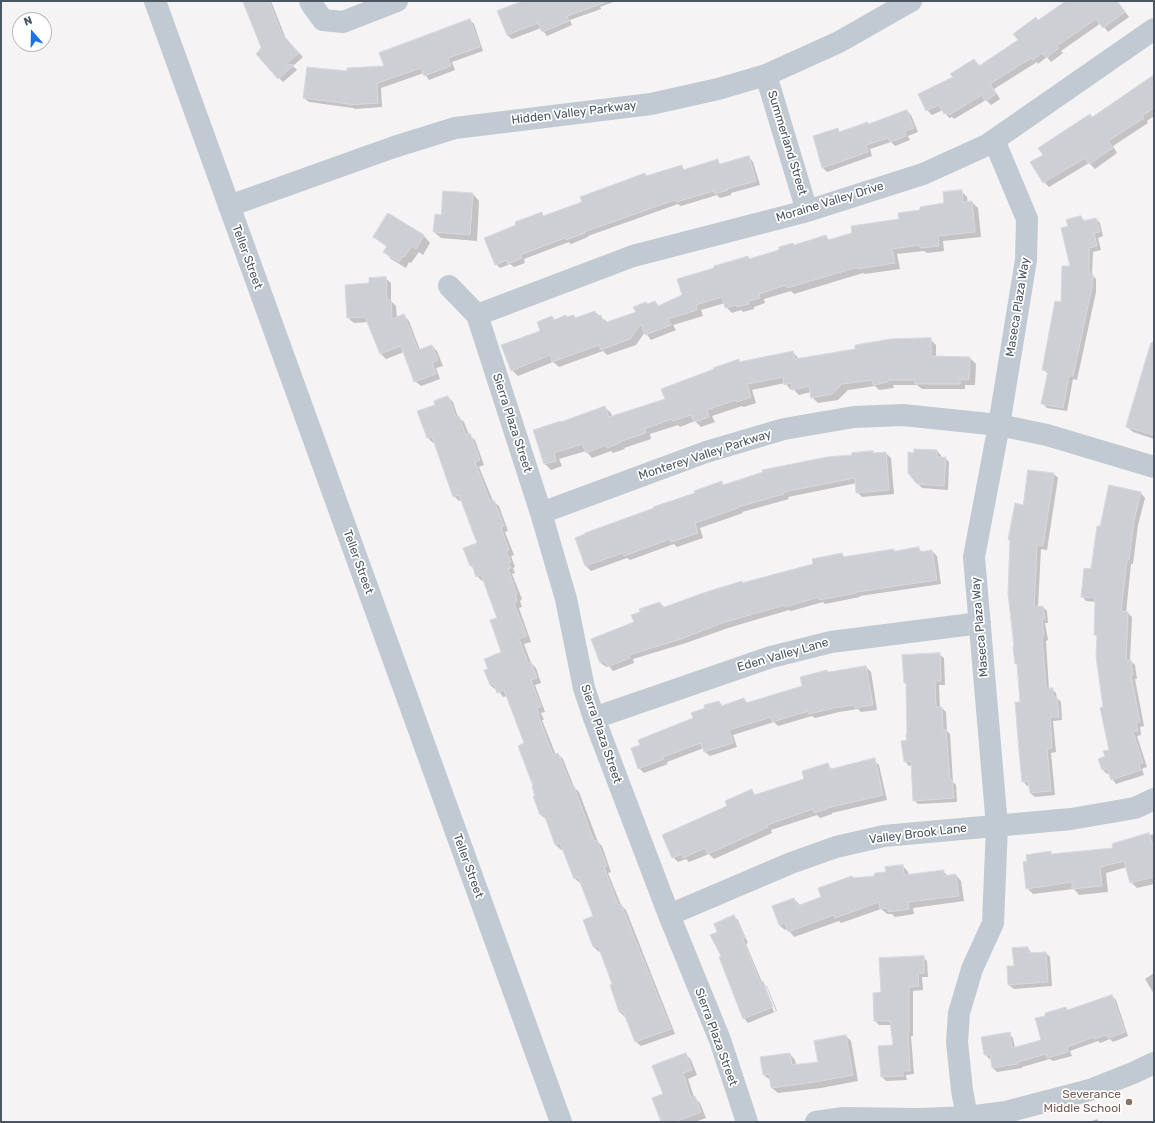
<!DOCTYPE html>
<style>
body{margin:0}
#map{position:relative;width:1155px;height:1123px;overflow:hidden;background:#f5f3f3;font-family:Rubik,sans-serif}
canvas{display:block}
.frame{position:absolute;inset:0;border:2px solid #4a5661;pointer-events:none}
.north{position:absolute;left:12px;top:12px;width:40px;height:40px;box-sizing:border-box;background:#fff;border:1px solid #b7bbc0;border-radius:50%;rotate:340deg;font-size:11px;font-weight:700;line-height:16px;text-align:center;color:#4a5661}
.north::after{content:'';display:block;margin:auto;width:14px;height:18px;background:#1a73e8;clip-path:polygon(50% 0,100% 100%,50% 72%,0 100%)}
</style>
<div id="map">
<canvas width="1155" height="1123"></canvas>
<div class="frame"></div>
<div class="north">N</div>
</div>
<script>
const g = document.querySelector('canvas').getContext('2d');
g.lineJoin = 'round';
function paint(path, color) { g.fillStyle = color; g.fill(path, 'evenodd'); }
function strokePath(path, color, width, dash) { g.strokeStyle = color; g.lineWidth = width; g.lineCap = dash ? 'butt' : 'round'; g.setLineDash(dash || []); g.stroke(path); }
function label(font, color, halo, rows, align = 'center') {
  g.font = font + ' Rubik,sans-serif'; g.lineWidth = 3.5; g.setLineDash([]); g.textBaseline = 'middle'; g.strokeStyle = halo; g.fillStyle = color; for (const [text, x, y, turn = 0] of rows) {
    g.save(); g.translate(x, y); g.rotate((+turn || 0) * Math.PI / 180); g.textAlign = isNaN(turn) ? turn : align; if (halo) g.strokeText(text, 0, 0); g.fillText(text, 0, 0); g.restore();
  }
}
paint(new Path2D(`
 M244,1H271L286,39L303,57L293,66L297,70L283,82L279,78L263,49Z
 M530,1H616L600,7L601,9L570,20L572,25L547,36L541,28L512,39L507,35Z
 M1068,1H1117L1129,17L1108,32L1101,23L1061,51L1063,53L1051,62L1047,57L1038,64L1037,62L994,89L1000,99L991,105L986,100L954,119L952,117L949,118L943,110L932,115L927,110L954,78L974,60L980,66L1020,41L1038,21Z
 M470,20L474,24L483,51L452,62L455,70L429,80L424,73L381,88L382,107L355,109L353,108L309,102L304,98L348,73L385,67Z
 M1154,76V116L1147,121L1148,123L1113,146L1117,153L1095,169L1089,163L1049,187L1044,182V155L1090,115L1093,118Z
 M907,111L911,115L918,132L908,136L910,140L895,146L891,142L870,149L872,156L827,172L823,168L814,136L838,130L840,132L867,123L869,125Z
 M749,157L753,162L760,185L731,193V195L720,198L717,195L681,206L678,204L588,236V237L571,244L569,242L524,259L525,263L514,267L510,264L500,268L496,264L517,226L541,213L544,216L583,203L645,175L647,177L681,166L686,171L717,160L721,165Z
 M961,191L967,197L968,203L972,202L978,208L981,237L943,241L944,251L927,253L924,251L897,254L900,269L865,274L863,273L794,294L791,291L764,299L765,303L754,307V309L743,312L741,310L732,313L726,307L725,303L701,310L703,316L673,325L676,330L651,340L645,332L636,345L607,355L603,351L559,367L553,362L518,376L512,370L552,317L555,321L573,316L576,319L595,312L607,322L637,313L646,303L648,305L655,302L659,306L683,296L748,257L750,260L826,236L830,241L900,220L921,211L945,204Z
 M473,194L479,201L477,241L441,238L434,232Z
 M389,214L424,236L430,243L423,255L419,252L411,263L409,262L406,268L391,259L385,252L388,248L374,237Z
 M1081,217L1085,221L1096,219L1100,223L1103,236L1098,238L1101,250L1093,252L1092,275L1096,279V292L1077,380L1073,379L1067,411L1047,408L1042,403L1048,374L1044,370L1072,267L1069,227Z
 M385,278L391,283V301L396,306L397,318L404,315L409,321L420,350L432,346L437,351L443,366L436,368L440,379L421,386L415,381L404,352L386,359L381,354L368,322L354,323L348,318L370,284Z
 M1154,337V439L1133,432L1127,427Z
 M930,339L936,345V358H970L976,364L975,385H965V389H922L917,385H893L894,388L879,390L875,386L848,390L838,400L818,403L812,397L811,392L799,395L794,390H791L785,383L752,390L756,403L744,407L742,406L712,416L715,422L701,427L695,421L680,427L678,425L650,434L651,439L624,448L625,449L613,453L611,451L592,458L586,451L559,459L562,466L551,470L545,464L534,430L562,423L605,407L611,413L612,417L666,399L738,360L740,363L793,352L799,359Z
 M448,397L453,402L458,417L464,422L469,435L475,440L484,465L479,467L493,501L499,506L508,531L505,532L514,555L511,556L515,567L513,568L515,573L512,574L522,599L520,601L522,607L519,608L531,642L524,644L531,663L536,668L541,683L535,685L545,712L541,713L544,720H542L556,755L558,754L563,759L574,787L579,792L598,842L602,846L611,872L608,873L621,905L626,910L675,1034L641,1046L635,1041L627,1016L625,1017L620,1012L614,984L601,951L599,952L594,947L584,920L594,916L581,883H580L574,878L564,849L561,850L556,845L547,820L541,815L525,744L508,696L503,697L497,689L496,690L490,685L489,670L503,653L498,618L484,581H482L477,576L474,569L470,565L478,544L462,500L459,501L454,496L435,442L433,443L428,438L436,406Z
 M915,450L937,451L941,455V458H945L949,462L948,490L922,488L918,484Z
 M873,452L875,454L886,453L891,458L894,494L862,497L857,492V483L788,497L789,499L742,512L743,513L700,528L703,538L677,547L674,544L630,560L627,558L591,571L586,566L576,539L697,494L721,483L724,485Z
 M1054,474L1058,478L1047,550L1041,549L1038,607H1043L1047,611L1048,623H1045L1048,640L1046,641L1049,689H1052L1056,693L1057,698L1061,702L1062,720L1053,721L1056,752L1051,753L1055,795L1035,797L1030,793V785L1027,786L1023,781L1021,702L1018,666L1016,663L1011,541L1009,540L1024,506Z
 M1141,493L1145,498L1138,525L1133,564H1131L1126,613H1128L1132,617L1130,660L1135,665L1137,679H1135L1144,726L1140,727L1141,735L1137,736L1147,767L1142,769L1144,775L1116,784L1112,779L1110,773L1107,774L1103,770L1100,759L1106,757L1110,750L1104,708L1098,638L1095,634L1096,602L1086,601L1082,596L1092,570L1101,527Z
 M918,548L923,553L932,551L937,556L941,584L860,596V597L825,604L823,602L791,611L789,610L728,628L686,643L633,659L634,663L613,671L609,666L606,667L601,663L635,623L642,612L660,603L665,608L742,583L743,584L814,565L842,554L845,557L893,550L895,552Z
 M939,654L944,658L945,685H939L940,708H942L946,712L947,731L950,734L953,782L956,785L957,802L918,804L914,800L912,765L909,766L905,761L908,741L907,685L905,683Z
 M866,667L871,672L877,710L861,712L858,709L839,712L815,718L812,716L778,726L774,722L733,735L737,747L710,756L705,752L704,748L667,762L668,764L644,773L639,768L641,745L694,719L719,702L723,706L744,699L748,703L804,687L828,673Z
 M874,760L879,765L887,800L832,813V814L820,818L817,815L771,830L772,833L714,859L709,854L689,862L686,859L678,862L673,857L729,807L752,791L757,796L805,779L828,765L832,769Z
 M1149,834L1150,835L1154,834V884L1137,888L1131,882L1127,867L1106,873L1108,892L1079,895L1074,889L1033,894L1027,888L1051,853L1053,855L1114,849Z
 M903,866L908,872L909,875L943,871L948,876L956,875L961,881L964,901L913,908L914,914L895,917L892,914H887L881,909L841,923L839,921L794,937L788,929L785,930L779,925L794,899L800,905L822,898L853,879L874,877Z
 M733,916L738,920L748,943L746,944L762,982L767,986L777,1011L748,1023L744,1018L722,957ZM763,985H766L776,1011L774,1012Z
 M1028,948L1032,954L1046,953L1050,957L1052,986L1014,989L1009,985L1015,967Z
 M923,957L927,961L928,977H922L923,990L913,991V1036H911L914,1074L906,1075L907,1080L886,1081L882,1077L894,1046L892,1025H879L875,1021L882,993Z
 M1154,973V994L1145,979Z
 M1112,996L1116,1000L1128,1036L1113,1042L1110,1039L1100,1043L1098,1041L1070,1051L1072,1056L1053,1061L1050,1059L1022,1067V1068L997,1072L993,1068L991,1059H989L985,1054L1009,1033L1013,1038L1015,1048L1042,1040L1046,1016L1066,1008L1069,1011Z
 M846,1036L851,1041L858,1081L821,1088L778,1093L772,1088L771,1080H770L764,1075L762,1058L790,1054L795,1060L796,1065L819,1062Z
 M686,1054L691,1060L697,1075L688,1079L694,1097L700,1103L706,1118L695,1122H662L664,1094Z
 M1097,1119L1099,1122H1089Z`), '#0003');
const building = new Path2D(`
 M243,1H269L282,34L299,53L286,64L294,65L278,79L256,54L261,48Z
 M523,1H604V3L567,16L569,21L542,32L538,23L507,35L497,11Z
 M1066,1H1117L1125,12L1103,28L1096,19L1057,46L1059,48L1046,58L1042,53L1033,60L1031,58L990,84L996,94L985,101L982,95L949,115L947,113L944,114L939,105L926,111L918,94L953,77L950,74L974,59L979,66L1018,40L1013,34L1036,17L1038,20Z
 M470,19L480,47L448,58L451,66L424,76L421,68L377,83L378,103L349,105V104L303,98L307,67L347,71V68L384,66L379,53Z
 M1154,75V108L1142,116L1144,118L1108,141L1113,148L1089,164L1085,158L1043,183L1030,162L1043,155L1038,148L1090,114L1092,117Z
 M907,110L914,128L905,131L906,136L890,142L888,138L866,145L868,152L822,168L813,136L838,128L839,132L868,122V124Z
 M749,156L756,181L727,189L728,190L715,194L714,191L676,202L675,200L584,232L585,233L566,240L565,238L520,255L522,258L508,264L507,260L495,265L484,238L516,225L515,222L542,212L543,216L582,202L580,197L645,173L646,176L682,165L683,170L718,159L719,164Z
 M962,190L963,202L972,201L975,232L938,236L939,246L920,248V245L892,249L895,263L858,269V267L787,288L786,285L759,294L760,298L748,301L749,304L737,307L736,305L725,308L722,297L696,305L697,310L668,319L671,325L645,335L641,324L630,339L601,350L599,345L552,362L550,355L511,371L501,345L540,331L537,322L552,316L554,320L566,315L567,317L574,315L575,318L595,311L597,317L601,315L604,323L636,312L633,307L646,302L647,304L655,301L658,306L682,295L677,279L714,268V266L735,260L748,256L749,259L779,250V247L793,243L794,245L826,235L828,240L852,233L851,226L899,219L898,213L920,210V207L944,203L943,192Z
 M443,191L473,193L470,235L433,232L435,214L441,215Z
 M388,213L424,235L416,249L412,246L404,257L403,256L399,262L383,252L387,246L373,237Z
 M1081,216L1083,221L1096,218L1100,232L1094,233L1097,246L1089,248V274H1093L1092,287L1073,376H1069L1063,408L1041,404L1048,371L1042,370L1055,301L1061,302L1062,266H1070L1061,228L1068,226L1066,220Z
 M386,277L387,300H391L392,319L404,314L418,350L432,345L438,360L432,363L436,374L414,382L401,346L380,354L365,317L347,318L345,285L369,283V278Z
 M931,338V356L970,357L969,380L960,379V384H915V380H888V382L873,385L872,380L842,384L832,394L811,398L809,386L792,390L791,383L784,385L783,377L747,384L751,397L737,402L736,400L707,410L709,417L694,422L691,415L673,421L672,419L644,429L646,433L619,442L620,443L607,448L606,445L586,453L582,444L554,453L556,461L544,464L533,430L561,421V422L605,406L609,417L665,399L661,389L714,369L713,368L739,359V362L793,351L795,359L855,349V345L891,339Z
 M1151,343H1154V435L1126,427Z
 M448,396L456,417L459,416L466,435L470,433L480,460L475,462L490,501L494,500L504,526L501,527L509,550L506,551L511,562L508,563L511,568L508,569L517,594L515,595L517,601L514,603L527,636L519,639L528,663L531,662L537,678L531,680L541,707L537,708L539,715H538L553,755L558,753L572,787L574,786L594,841L597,840L607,866L604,867L618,905L621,904L671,1029L635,1042L623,1011L619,1012L610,985L612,984L598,946L593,947L583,920L593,916L578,877L574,879L560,843L555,845L544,814L540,815L533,796H535L532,787L533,786L518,746L524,743L504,690L497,693L494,684L490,685L484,670L488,669L484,659L501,652L490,620L497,618L481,575L476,577L472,565L470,566L463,548L477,543L463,506L459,495L453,497L432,437L427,438L417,411L435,405L434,401Z
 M914,449L937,450V457H946L944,486L917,484L908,473V452L914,453Z
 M873,451V453L886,452L889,490L856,493L855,478L784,492V494L738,507V508L695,523L698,533L671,542L670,539L624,556L623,553L585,566L575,538L585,534V533L654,508L653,507L695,493L694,491L722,481L723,485L763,472L762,470L827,457L852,455V453Z
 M1028,470L1054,473L1043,546L1037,545L1034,607L1043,606L1045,619H1042L1044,636L1042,637L1046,688H1053V697H1057L1059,717H1050L1052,748L1047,749L1051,791L1030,793L1028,781L1022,782L1019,751L1015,702H1020L1017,664H1015L1013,647H1014L1008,593L1010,540H1008L1015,503L1023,505Z
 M1109,485L1141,492L1134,521L1129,560H1127L1121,611L1128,612L1126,660H1131L1133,675H1131L1140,722L1136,723L1138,731L1133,732L1143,763L1139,765L1141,770L1111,780L1107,769L1102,770L1098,759L1105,756L1103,751L1109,750L1100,708L1103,707L1096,656L1097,635H1094L1095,598L1081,597L1084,568L1091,569L1097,526H1100Z
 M919,547V552L932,550L937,580L856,592V593L819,600V597L785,607V605L722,623L681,639L629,655L630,658L607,667L605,661L600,663L591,639L634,622L631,615L640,612L639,609L660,602L662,608L706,592L742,581V583L813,564L812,559L842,553L843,557L894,549V551Z
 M940,653L941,681H935L936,707H942L943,730L946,729L950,780H952L954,798L913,801L911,761L904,762L901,741L907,740L906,734H907L906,683H904L902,655Z
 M866,666L873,705L855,708L854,705L834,708L809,714V711L772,722L771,717L729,730L733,743L704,752L701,743L663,757L664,759L638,769L631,748L640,745L638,740L693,718L691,713L705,708L704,705L719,701L721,706L744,698L746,703L802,686L800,677L827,670L828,672Z
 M875,758L883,795L827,808V809L814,813L813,809L767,825L768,827L708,854L705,848L683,858L682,854L672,858L662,835L727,806L725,801L752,789L754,795L804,779L802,771L828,763L830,769Z
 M1149,833L1154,850V877L1130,883L1124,861L1100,867L1102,886L1072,889V882L1026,889L1023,862L1027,861L1026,855L1051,851V854L1113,848L1112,844Z
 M903,865L904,875L944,870V876L956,874L959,896L908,902L909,909L888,912V908L880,909L879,902L835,918L834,915L788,932L785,923L779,925L772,906L794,898L797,906L821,897L818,888L852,876L853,878L874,876L875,873L886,872L885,867Z
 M734,915L745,938L743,939L760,982L763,981L773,1007L743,1019L719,957L721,956L710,935L717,932L714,924Z
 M1028,947L1029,953L1046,952L1048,982L1008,985L1007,966H1014L1012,948Z
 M924,956V973H918L919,986L909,987V1032H908L910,1071H903V1076L881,1077L878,1046L893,1045L890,1021H874L873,993L881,992L879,958Z
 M1112,995L1125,1032L1108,1038L1106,1035L1095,1039L1094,1037L1067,1047L1068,1052L1047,1058L1046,1054L1018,1062V1064L992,1068L990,1055H984L981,1037L1010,1032L1012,1048L1041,1040L1035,1018L1045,1016V1013L1066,1007L1067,1010Z
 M846,1035L853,1075L815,1082L771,1088L769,1074L763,1075L760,1057L790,1053L792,1065L818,1062L814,1041Z
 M686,1053L692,1070L683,1073L691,1098L695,1096L701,1112L675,1122H661L652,1098L663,1094L652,1066Z`);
paint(building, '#cdcfd5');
strokePath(building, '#d7d9de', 1);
strokePath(new Path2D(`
 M155,1L561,1122
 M310,1L312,5L323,20L343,22L397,1
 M766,75L807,211
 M229,206L394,147L455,128L651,104L718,89L766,75L839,42L911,1
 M449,286L477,315L480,324L541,513L566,599L584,688L594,718L669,915L720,1040L747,1122
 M477,315L633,256L807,211L923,174L987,145L1154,29
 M541,513L706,452L784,429L854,417L903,415L999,425L1047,435L1154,467
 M594,718L771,657L831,642L980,623
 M669,915L791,863L836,847L884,836L1071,819L1135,808L1154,799
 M967,1117L962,1090L957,1042L959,1013L972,969L993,923L997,826L974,557L999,425L1026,260L1027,219L994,140
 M816,1122L843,1118L921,1119L967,1117L1006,1112L1090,1090L1133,1073L1154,1063`), '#c1cad2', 22);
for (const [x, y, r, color] of [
 [1129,1102,4,"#8d6e63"]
]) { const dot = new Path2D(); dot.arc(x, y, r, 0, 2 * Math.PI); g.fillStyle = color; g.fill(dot); strokePath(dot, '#fff', 1.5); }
label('12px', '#4a5661', '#fff', [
 ["Hidden Valley Parkway",574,113,-7],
 ["Summerland Street",787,143,73],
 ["Moraine Valley Drive",830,202,-17],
 ["Teller Street",247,257,70],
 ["Maseca Plaza Way",1018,307,-81],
 ["Sierra Plaza Street",512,423,72],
 ["Monterey Valley Parkway",705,455,-18],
 ["Teller Street",358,562,70],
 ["Maseca Plaza Way",980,627,-95],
 ["Eden Valley Lane",783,655,-16],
 ["Sierra Plaza Street",601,734,71],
 ["Valley Brook Lane",918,834,-7],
 ["Teller Street",468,866,70],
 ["Sierra Plaza Street",716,1037,70]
]);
label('12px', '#785e54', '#fff', [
 ["Severance",1121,1095],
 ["Middle School",1121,1109]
], 'right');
</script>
